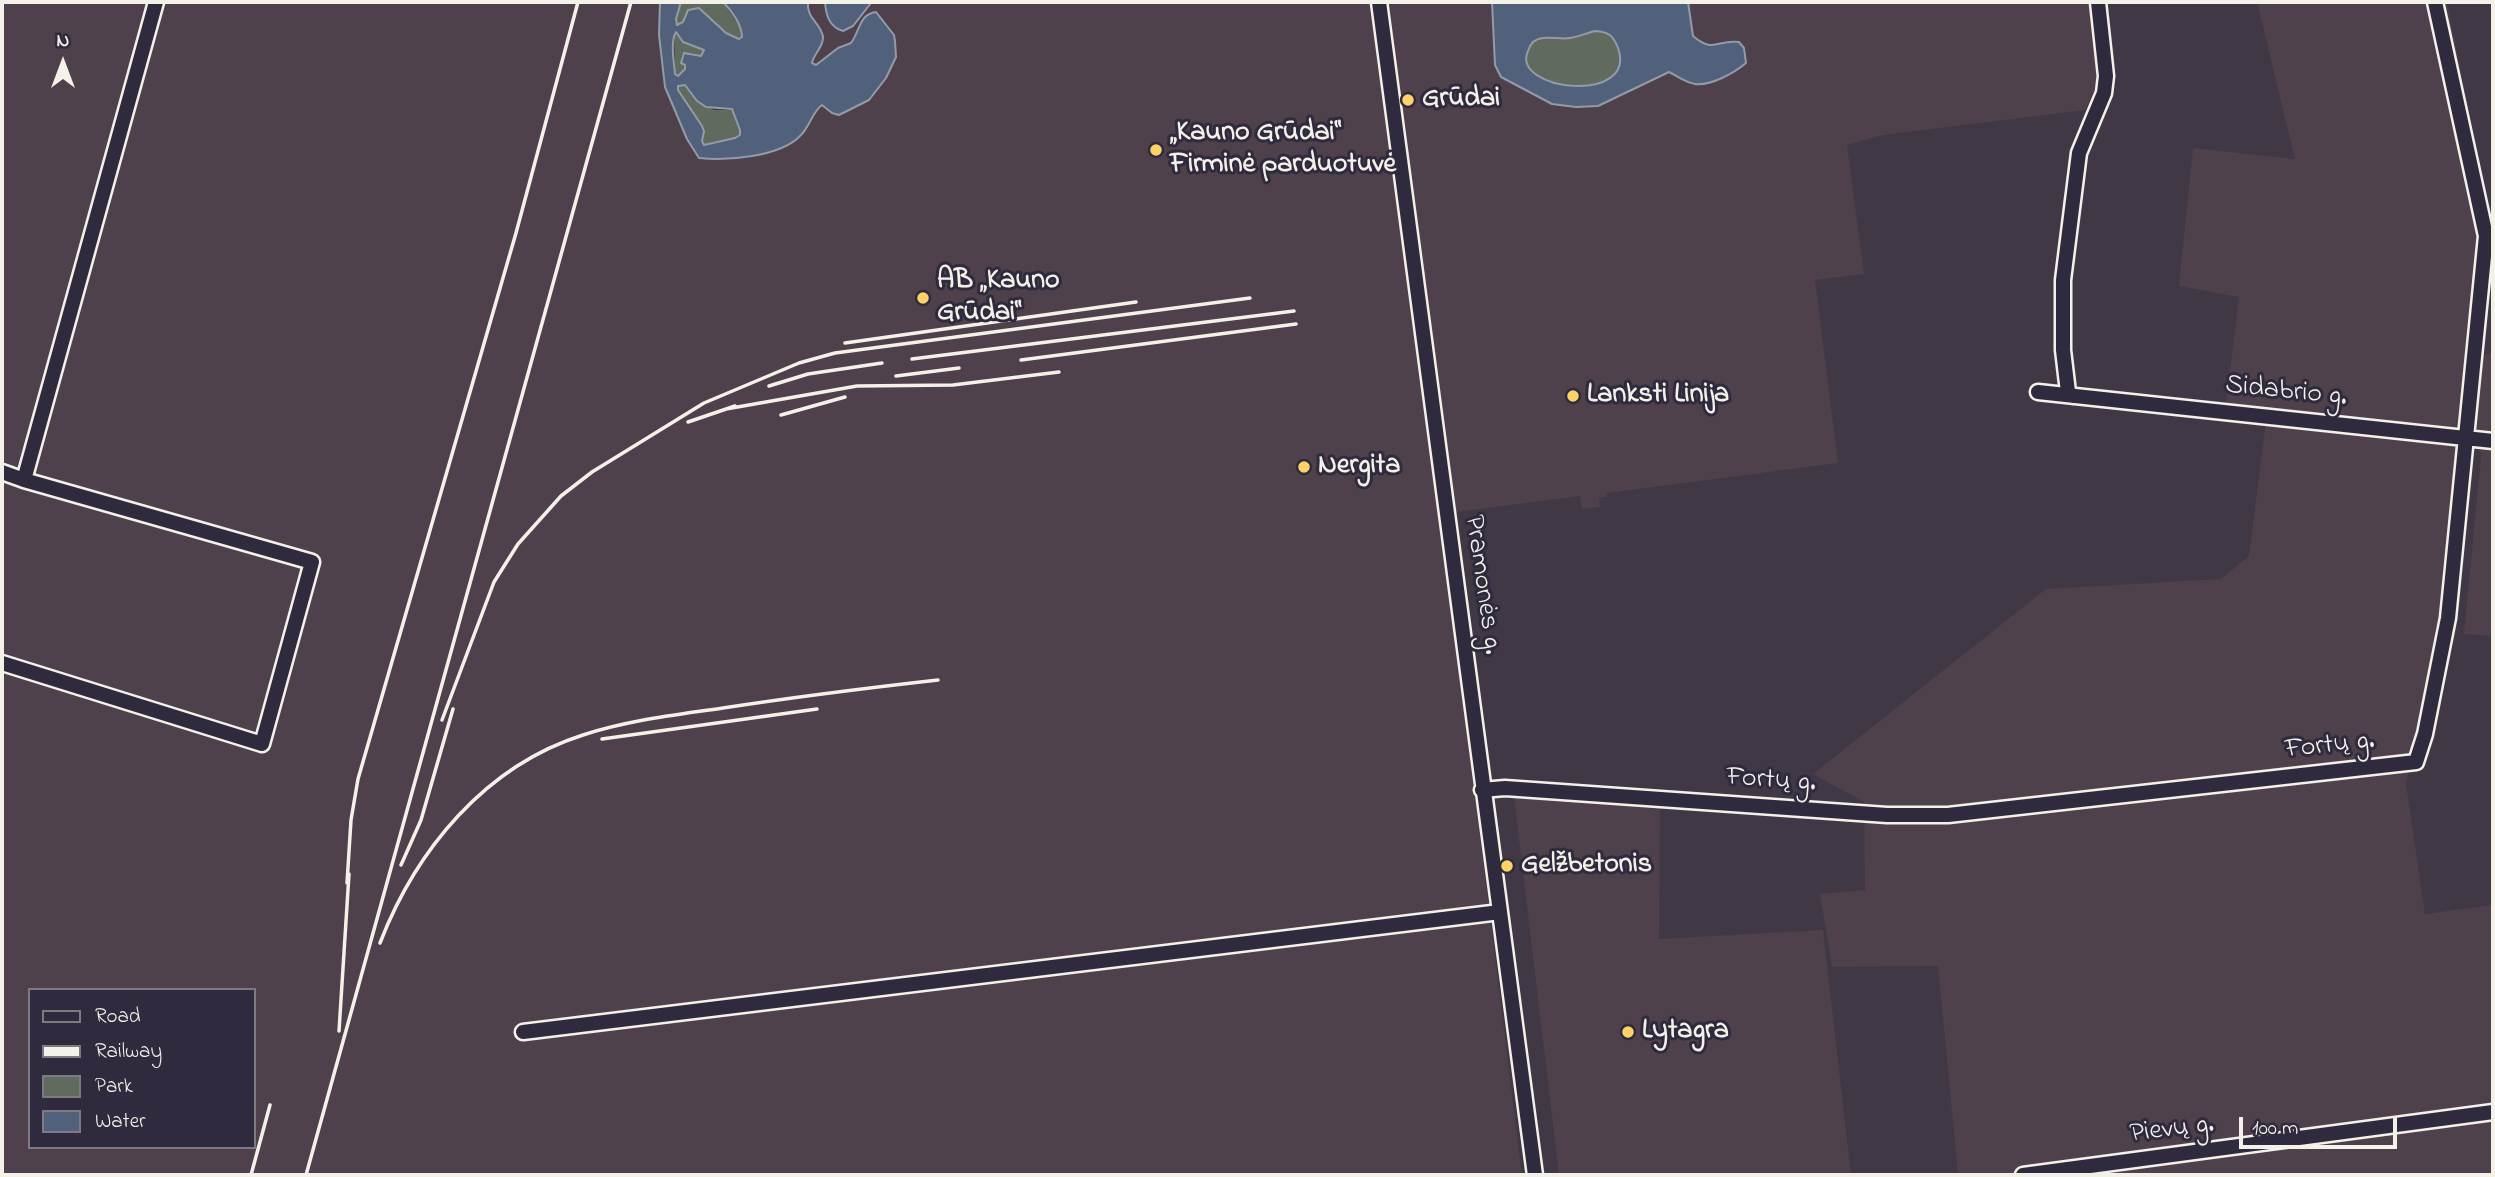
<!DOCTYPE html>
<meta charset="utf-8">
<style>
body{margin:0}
#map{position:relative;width:2495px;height:1177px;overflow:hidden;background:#413845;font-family:"Indie Flower",sans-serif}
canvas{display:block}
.frame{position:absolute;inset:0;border:4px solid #f4f1e8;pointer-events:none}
.legend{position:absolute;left:28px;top:988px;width:228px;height:161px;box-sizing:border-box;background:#2f2a3d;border:2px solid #7e7a81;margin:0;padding:9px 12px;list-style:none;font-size:21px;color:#f4f1e8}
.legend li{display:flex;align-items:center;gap:14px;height:35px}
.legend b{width:35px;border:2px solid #7e7a81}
.north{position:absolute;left:28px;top:28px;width:70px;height:70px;-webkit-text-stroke:5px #2f2a3d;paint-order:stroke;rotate:0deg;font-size:19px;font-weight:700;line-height:28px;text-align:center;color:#f4f1e8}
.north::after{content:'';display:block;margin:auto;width:24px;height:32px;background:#f4f1e8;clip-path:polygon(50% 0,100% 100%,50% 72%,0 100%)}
.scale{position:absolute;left:2239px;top:1117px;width:158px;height:32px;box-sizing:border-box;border:4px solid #f4f1e8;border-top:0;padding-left:9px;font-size:21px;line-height:24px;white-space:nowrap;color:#f4f1e8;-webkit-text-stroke:5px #2f2a3d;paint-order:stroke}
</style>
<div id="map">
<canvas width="2495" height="1177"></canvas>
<div class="frame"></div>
<ul class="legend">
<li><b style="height:9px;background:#2f2a3d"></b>Road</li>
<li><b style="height:9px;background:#f4f1e8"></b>Railway</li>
<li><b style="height:19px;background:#616a5e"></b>Park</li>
<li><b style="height:19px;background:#51617b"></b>Water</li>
</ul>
<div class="north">N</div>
<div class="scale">100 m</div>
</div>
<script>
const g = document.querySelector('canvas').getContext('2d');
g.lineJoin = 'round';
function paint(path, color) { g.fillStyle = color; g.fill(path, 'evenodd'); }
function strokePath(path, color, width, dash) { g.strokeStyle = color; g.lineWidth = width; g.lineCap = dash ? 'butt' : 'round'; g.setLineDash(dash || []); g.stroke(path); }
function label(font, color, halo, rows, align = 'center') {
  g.font = font + ' "Indie Flower",sans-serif'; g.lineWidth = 6; g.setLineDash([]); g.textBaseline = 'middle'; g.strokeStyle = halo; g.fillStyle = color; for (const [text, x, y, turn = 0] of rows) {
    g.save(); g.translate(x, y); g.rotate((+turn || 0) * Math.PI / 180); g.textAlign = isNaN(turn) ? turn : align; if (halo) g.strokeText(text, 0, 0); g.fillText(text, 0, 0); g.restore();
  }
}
paint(new Path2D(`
 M2,2H660L659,35L665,87L687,139L696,156L703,158H738L784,147L794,142L808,128L819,107L823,105L839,115L874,94L886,78L894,35L877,12L859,25L851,43L838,48L819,65H813L812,58L823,41V37L809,16L808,2H825L827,15L853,26L870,6V2H2108L2115,65L2096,85L2085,110L1883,135L1847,145L1864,274L1815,280L1838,463L1607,493V497L1599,498L1600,507L1582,509L1580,496L1440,514L1522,1175H2ZM30,990H254V1147H30Z
 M2257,2H2447L2493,241V280L2480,356L2493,353V636L2464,634L2481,457L2479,430L2226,404L2239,297L2179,286L2193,148L2295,159Z
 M2266,421L2459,442L2435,644L2406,784L2425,914L2493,905V1175H1946L1958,1173L1938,966L1832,967L1820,894L1865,890L1864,802L1813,774L2046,589L2221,579L2249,556Z
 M1514,797L1660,808L1659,939L1823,930L1851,1175H1559Z`), '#4e414b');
paint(new Path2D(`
 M681,2H723L740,27L742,38L733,37L726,34L701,9L685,14L683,22L677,25L676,19Z
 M1595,31C1609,32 1613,35 1618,48C1639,104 1510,91 1528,51C1529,48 1531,44 1533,42C1542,34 1559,40 1570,38C1578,37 1587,33 1595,31Z
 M674,33H678L683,42L704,50L701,56L692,53L682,55L681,62L685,68L678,76L675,74Z
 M685,85L697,101L714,110H732L740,130V135L735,138L704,145L702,141V126L678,91V86Z`), '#616a5e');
const water = new Path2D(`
 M660,2H681L676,19L677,25L683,22L688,10L699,8L726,33L739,39L742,37C742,25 732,11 723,2H808C806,18 821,23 823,37C824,46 813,55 812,63L816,65L838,48L851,43C860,31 859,14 876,12L894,35L895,41L896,57L886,78L869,100L839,115L832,113L822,105C812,112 810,127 800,136C780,157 726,161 699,158L687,139L665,87L659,35ZM676,32L683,42L704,50L701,56L684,53L681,63L685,65V69L678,76L675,74C674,62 670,42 676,32ZM685,85L697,101L706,107L732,109L740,130V135L735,138L704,145L702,141L704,131L702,126L678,90V86Z
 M825,2H870L871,3L853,26L843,31C829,27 826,15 825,2Z
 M1492,2H1688L1693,36C1714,54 1717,39 1739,42L1744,48L1746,63C1734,73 1711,86 1695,84C1686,83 1677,76 1669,72L1598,106L1576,107L1552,104L1501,77L1495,65ZM1595,31C1609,32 1613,35 1618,48C1638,105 1510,91 1528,51C1529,48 1531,44 1533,42C1542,34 1559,40 1570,38C1578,37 1587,33 1595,31Z`);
paint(water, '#51617b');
strokePath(water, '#929ba7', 2);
const minor = new Path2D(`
 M1379,2L1535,1175
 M2038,392L2493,441
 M2073,396L2068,392L2063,350V280L2079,153L2104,93L2106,76L2098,2
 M2,472L24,480L312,562L262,744L2,663
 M24,480L156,2
 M1482,790L1505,788L1887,815H1948L2416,762L2425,734L2448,618L2486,236L2435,2
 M523,1032L1500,912
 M2023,1175L2493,1112`);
strokePath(minor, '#f4f1e8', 19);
strokePath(minor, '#2f2a3d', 14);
strokePath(new Path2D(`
 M845,343L1136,302
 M912,359L1294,311
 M1021,360L1296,324
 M896,376L959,368
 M769,386L808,374L882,363
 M726,409L857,386L953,385L1059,372
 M781,415L845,397
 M688,422L735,406
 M442,720L494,582L518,544L561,496L592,472L704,403L799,363L835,353L1250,298
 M602,739L817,709
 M401,865L421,820L453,709
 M347,883L351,820L358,779L516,233L578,2
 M380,943C416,850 485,766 583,735C629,720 676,715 723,708C795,697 867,688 938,680
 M339,1031L349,874
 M251,1175L270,1105
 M306,1175L631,2`), '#f4f1e8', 3.5);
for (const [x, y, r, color] of [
 [1408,100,7,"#ffd166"],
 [1156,150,7,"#ffd166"],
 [923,298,7,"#ffd166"],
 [1573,396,7,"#ffd166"],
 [1304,467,7,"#ffd166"],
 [1507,866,7,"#ffd166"],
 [1628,1032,7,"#ffd166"]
]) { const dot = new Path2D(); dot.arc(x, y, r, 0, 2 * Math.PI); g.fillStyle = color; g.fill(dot); strokePath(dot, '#2f2a3d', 2.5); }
label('bold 28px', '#f4f1e8', '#2f2a3d', [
 ["Grūdai",1422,100],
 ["„Kauno Grūdai“",1170,134],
 ["Firminė parduotuvė",1170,166],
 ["AB „Kauno",937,282],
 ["Grūdai“",937,314],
 ["Lanksti Linija",1587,396],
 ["Nergita",1318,467],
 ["Gelžbetonis",1521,866],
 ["Lytagra",1642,1032]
], 'left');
label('28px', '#f4f1e8', '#2f2a3d', [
 ["Sidabrio g.",2286,393,6],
 ["Pramonės g.",1481,585,82],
 ["Fortų g.",2330,747,-6],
 ["Fortų g.",1771,782,4],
 ["Pievų g.",2172,1131,-7]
]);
</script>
